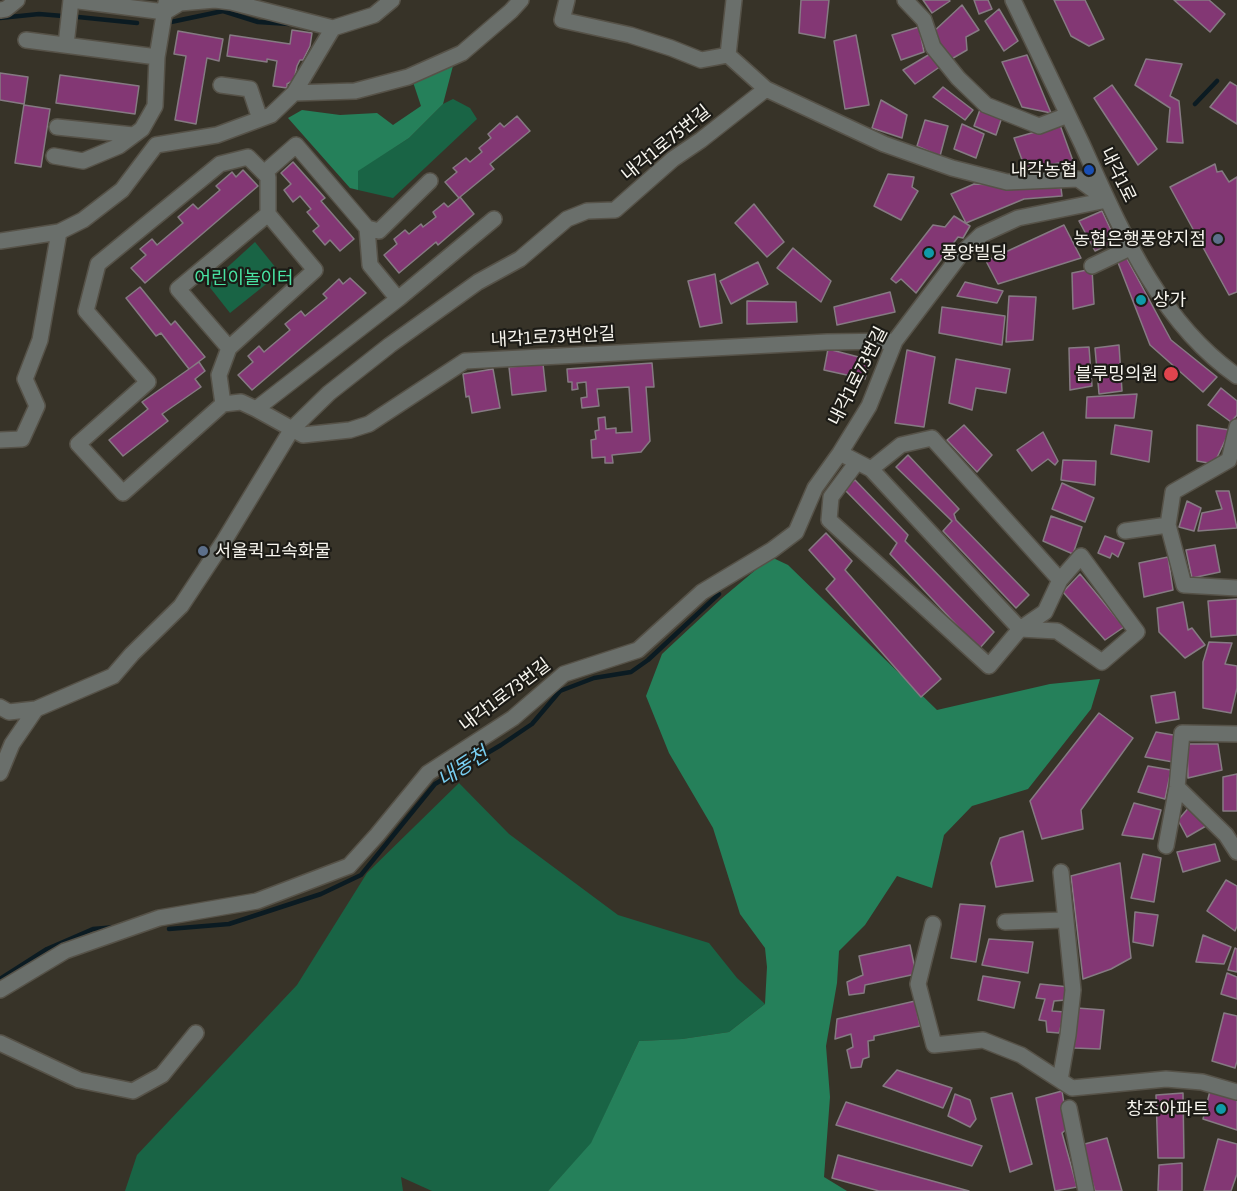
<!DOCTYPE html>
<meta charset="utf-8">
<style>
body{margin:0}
canvas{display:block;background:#373328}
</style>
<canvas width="1237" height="1191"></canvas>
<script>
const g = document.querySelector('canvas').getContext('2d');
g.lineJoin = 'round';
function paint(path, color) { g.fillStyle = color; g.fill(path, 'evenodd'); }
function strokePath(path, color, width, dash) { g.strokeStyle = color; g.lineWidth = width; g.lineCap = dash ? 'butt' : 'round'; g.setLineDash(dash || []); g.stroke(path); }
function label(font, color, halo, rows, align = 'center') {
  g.font = font + ' "Asap Condensed","Noto Sans KR",sans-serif'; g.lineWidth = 4.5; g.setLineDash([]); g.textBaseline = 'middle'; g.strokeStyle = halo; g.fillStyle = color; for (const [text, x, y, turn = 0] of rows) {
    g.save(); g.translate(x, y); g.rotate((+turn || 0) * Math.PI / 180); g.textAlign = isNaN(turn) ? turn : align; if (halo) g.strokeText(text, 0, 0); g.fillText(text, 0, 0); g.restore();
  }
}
paint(new Path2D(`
 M453,99L470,108L477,119L393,198L358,190L357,171L409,138L443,104Z
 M255,242L280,273L230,313L208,285Z
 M459,783L509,834L618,915L709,943L737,978L765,1004L729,1032L682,1039L639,1041L591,1144L548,1191H432L401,1177L403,1191H125L137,1155L297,985L367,873Z`), '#196445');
paint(new Path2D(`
 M454,62L443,104L409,138L358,171V190L350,188L288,118L302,110L340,115L377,113L393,125L421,106L412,79Z
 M771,557L788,565L937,710L1050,684L1100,679L1091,709L1028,789L972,806L944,835L932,888L897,876L865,925L839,951L837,983L826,1046L830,1097L824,1177L847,1191H548L591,1143L639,1041L682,1039L729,1032L765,1004L767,967L765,948L740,914L713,828L669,753L646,696L662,654L721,599Z`), '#25805a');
strokePath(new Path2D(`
 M78,17L137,23
 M0,18L39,14L63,16
 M171,22L223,11L258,22L289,24
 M1195,104L1217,81
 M169,929L229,924L321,894L361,875L435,784L501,745L532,724L560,691L594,678L631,672L648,660L719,594
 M0,979L47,949L93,929L116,927`), '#0b1b22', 4.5);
const building = new Path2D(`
 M801,0H829L825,38L799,33Z
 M923,0H949L950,1L932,13Z
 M974,0H988L992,9L979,14Z
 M1054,0H1085L1104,39L1089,46L1071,36Z
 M1174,0H1209L1225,14L1210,32Z
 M962,5L979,30L966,37L967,50L948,61L931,34Z
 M999,9L1018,41L1004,51L985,21Z
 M919,27L924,52L901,60L892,35Z
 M292,30L312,33L310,46L303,60H300L297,66L294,80L287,84V88L273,86L277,61L267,59V62L227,56L230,35L290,44Z
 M178,31L223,39L219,61L207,58L196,124L175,120L186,56L174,54Z
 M856,35L869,105L845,109L834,41Z
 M930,54L941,66L915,84L903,70Z
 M1027,55L1051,113L1022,107L1002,62Z
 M1146,59L1182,64L1170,96L1179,101L1183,143L1167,142L1170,108L1135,85Z
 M0,73L28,77L24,105L50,109L41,167L15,163L24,104L0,100Z
 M60,75L139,86L135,114L56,103Z
 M1230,82L1237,86V124L1210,107Z
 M1112,85L1157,149L1138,165L1094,98Z
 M943,87L973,110L965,120L933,97Z
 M881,100L907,115L902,138L872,128Z
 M981,107L1003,114L996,135L974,126Z
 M517,116L530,131L490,164L494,169L460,197L474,214L438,245L436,242L399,273L384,255L397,244L394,239L405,230L409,234L421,224L423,227L436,217L433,212L444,203L448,207L459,198L445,182L457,172L453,168L466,158L470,162L482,152L479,148L491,138L488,134L500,123L504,127Z
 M925,120L948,126L940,156L917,146Z
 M962,124L984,134L976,158L954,149Z
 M1060,125L1073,161L1025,168L1014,138Z
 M293,162L325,198L321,201L354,239L340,251L330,240L325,245L313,231L319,226L307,212L311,209L300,196L293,202L284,190L291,184L281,173Z
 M1215,164L1217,172L1222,171L1229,182L1237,177V292L1229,295L1170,187Z
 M243,170L258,186L145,283L131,268L146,255L140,249L152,239L157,245L183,223L178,217L193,204L198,209L220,190L216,186L232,172L236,177Z
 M888,174L914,177L912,187L918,191L901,220L874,206Z
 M974,184L1061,188L1062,196L1024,199L966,223L951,194Z
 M754,204L784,242L767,257L735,223Z
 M1102,211L1116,241L1095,251L1079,221Z
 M954,216L970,226L963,238L958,237L916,293L901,279L896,283L891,279L933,225L945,227Z
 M1064,225L1081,258L998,284L986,261Z
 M793,248L831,281L821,302L777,268Z
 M1126,257L1171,340L1217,377L1203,392L1150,345L1117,260Z
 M758,262L768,284L731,304L720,281Z
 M1092,269L1094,304L1073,309L1072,273Z
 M715,274L722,323L700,327L688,281Z
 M350,278L366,293L252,390L238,375L253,362L248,356L259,346L264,352L290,330L285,324L301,311L305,316L327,298L323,294L339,279L343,284Z
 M965,282L1003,291L997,303L957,296Z
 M140,287L171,325L175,321L205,357L189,369L161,333L156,336L126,298Z
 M890,292L895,312L837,325L834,307Z
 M1009,296L1036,297L1033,340L1006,342Z
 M747,301L796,302L797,322L747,324Z
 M942,307L1005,316L1002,345L939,333Z
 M1119,345L1122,391L1099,394L1095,348Z
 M1089,347L1092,386L1070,390L1069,348Z
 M828,349L870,360L865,379L824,370Z
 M907,350L935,357L924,427L895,423Z
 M956,359L1010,369L1006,393L976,388L972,410L949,403Z
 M199,362L205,371L195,379L201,387L162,414L168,421L123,456L109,440L148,409L142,402Z
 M652,363L654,387H646L650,441L641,452L612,455L613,463H605V457L592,458L591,440L596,439L595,431L599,430L598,418L605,417L606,429L616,428V433L632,432L629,387L597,389L599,406L582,408L581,398L587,397L586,382L577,383L578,389L572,390V382H568L567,369Z
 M543,364L546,391L512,395L509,367Z
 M493,369L500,408L472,413L469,396L466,397L463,374Z
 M1221,388L1237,401V415L1231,422L1208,405Z
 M1137,394L1134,418H1086L1087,397Z
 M964,425L992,455L977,472L947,440Z
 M1115,425L1152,431L1149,462L1111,454Z
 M1197,425L1230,430L1214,464L1197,461Z
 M1043,432L1058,461L1055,465L1048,459L1032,471L1017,450Z
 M908,455L959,509L954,514L956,520L1029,595L1016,608L943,531L952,521L896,467Z
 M1063,460L1096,461L1095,485L1061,480Z
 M855,480L908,535L905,541L994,632L979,649L890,554L897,543L844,489Z
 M1062,483L1094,498L1085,522L1052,509Z
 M1216,491H1229L1237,528L1198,531L1202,513L1222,509Z
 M1187,501L1201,508L1194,531L1179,527Z
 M1051,516L1082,527L1073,554L1043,541Z
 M826,533L852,561L845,570L941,679L921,697L826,589L835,579L809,550Z
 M1105,536L1124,543L1118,557L1112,553L1110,558L1098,553Z
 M1215,545L1220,572L1192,578L1186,550Z
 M1168,557L1173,590L1144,597L1139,563Z
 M1080,574L1124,627L1105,640L1063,592Z
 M1237,599V635L1211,637L1208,601Z
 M1183,602L1188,630L1192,628L1205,645L1185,658L1159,632L1157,608Z
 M1209,642L1232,643L1225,664L1237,666V688L1231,713L1203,708V662Z
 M1175,692L1179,719L1156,723L1151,696Z
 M1099,713L1133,738L1081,810L1083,829L1042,839L1030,801Z
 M1156,732L1179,736L1173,762L1145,757Z
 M1187,744H1218L1222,770L1188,778Z
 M1148,766L1171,770L1165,799L1138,792Z
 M1237,774V811H1223V777Z
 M1134,803L1161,810L1153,839L1122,835Z
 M1191,805L1206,826L1187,837L1178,820Z
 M1023,831L1033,881L996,887L991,863L1000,838Z
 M1215,844L1220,861L1183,872L1177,852Z
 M1143,854L1161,858L1154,902L1131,898Z
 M1120,863L1131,958L1111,969L1083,979L1071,876Z
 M1226,880L1237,886V926L1235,931L1207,911Z
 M960,904L985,906L976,962L951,958Z
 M1135,912L1158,915L1153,946L1133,942Z
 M1203,935L1231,947L1224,964L1196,962Z
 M989,939L1033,942L1028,973L982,965Z
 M910,945L916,974L865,985L864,993L849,995L847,982L863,975L859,956Z
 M1235,948L1237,949V972L1228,970Z
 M1227,973L1237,977V999L1221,994Z
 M983,976L1020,982L1014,1008L978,1000Z
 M1040,984L1069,987L1066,1000L1054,1001L1052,1011L1065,1012L1059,1033L1047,1032L1046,1021L1039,1020L1045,999L1036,998Z
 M915,1001L920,1026L874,1036V1040L868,1041L869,1057L863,1059L861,1067L851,1068L847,1050L853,1047L851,1034L835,1039L837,1019Z
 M1077,1008L1104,1010L1100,1049L1074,1048Z
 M1224,1013L1237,1016V1061L1235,1068L1212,1061Z
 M897,1070L952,1088L943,1108L883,1086Z
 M1062,1091L1068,1128L1062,1133L1077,1187L1055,1191L1036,1098Z
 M1210,1091L1237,1099V1130L1203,1119Z
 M1012,1093L1032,1164L1010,1172L991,1098Z
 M1183,1093L1184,1158H1158L1156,1095Z
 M955,1094L970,1100L976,1119L970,1127L948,1116Z
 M846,1102L982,1146L972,1166L836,1125Z
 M1107,1138L1122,1191H1095L1081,1145Z
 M1218,1139L1237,1144V1174L1231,1191H1204Z
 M838,1155L969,1191H879L832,1178Z
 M1182,1163V1191H1158L1159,1165Z`);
paint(building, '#833774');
strokePath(building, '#867a83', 1.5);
const minor = new Path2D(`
 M567,0L562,20L630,35L671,48L701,60L728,55
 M734,0L728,55L766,89
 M905,0L924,20L933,47L958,78L986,105L1039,126L1068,115
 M1013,0C1036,48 1059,96 1082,144C1120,228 1159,322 1237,376
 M0,10L6,9L17,0
 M26,40L157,57L166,3
 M66,45L71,0L165,12L180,3L215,0L231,2L333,28L374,15L392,0
 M221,85L250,89L260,119
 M294,93L355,91L408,77L462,53L511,11L521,0
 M57,127L133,135
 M54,156L83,161L119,146L142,129L155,106L157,57
 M264,173L296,145L367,228L370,265L398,299
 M367,228L379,231L430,181
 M0,241L59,232L83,220L122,190L156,145L217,135L271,115L294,93L333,28
 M1092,266L1132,247
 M229,348L315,270L268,214
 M223,404L219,375L229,348L178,289L268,214V177L248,157L220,164L98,264L86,311L148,382L78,444L123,493L223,404L241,402L256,409L303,435L350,430L369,424L465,361L827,342L895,341
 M256,409L398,299L494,219
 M0,440L22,439L37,406L25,379L40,340L59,232
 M840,453L871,469L1020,629L1057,631L1102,662L1137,632L1081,556L1060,580L932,438L901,445L871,469
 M857,462L831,497L829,520L989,666L1020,629L1045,612L1060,580
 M1168,525L1184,585L1237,588
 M1125,531L1168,525L1173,492L1229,460L1237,427
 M0,707L9,712L36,709
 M0,773L12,744L36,709L113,676L132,654L181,606L224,541L292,429L329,393L390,345L478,282L520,259L567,219L587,211L615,210L673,159L701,140L766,89L884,144L952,168L1007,182L1078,179L1107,200
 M1177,787L1226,835L1237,852
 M1166,846L1177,787L1182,733L1237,734
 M1005,922L1064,920
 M933,924L918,984L934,1045L983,1040L1021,1055L1072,1088L1166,1079L1202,1082L1237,1092
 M0,990L65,951L159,918L257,901L349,866L377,835L428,773L513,718L564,674L638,650L702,592L772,550L796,532L815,488L840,453L869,406L895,341L961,254L981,235L1018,218L1107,200
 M0,1043L79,1080L133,1091L162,1075L196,1033
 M1060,1080L1068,1035L1073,990L1061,872
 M1069,1108L1086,1191`);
strokePath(minor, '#565248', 18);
strokePath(minor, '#6a6f6b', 15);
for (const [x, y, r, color] of [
 [1089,170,6,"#1a4fb4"],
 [1218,239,6,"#5c6f8a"],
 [929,253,6,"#0f9aa8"],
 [1141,300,6,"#0f9aa8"],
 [1171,374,8,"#e0444e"],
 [203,551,6,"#5c6f8a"],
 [1221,1109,6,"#0f9aa8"]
]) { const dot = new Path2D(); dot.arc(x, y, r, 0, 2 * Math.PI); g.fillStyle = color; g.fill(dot); strokePath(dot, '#1c1b16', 2); }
label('18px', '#f7f5ee', '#1c1b16', [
 ["내각1로75번길",666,143,-39],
 ["내각1로",1118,175,64],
 ["내각1로73번안길",553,337,-3],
 ["내각1로73번길",858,376,-63],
 ["내각1로73번길",505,695,-37]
]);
label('18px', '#f7f5ee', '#1c1b16', [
 ["내각농협",1077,170],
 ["농협은행풍양지점",1206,239],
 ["풍양빌딩",941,253,"left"],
 ["상가",1153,300,"left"],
 ["블루밍의원",1158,374],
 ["서울퀵고속화물",215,551,"left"],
 ["창조아파트",1209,1109]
], 'right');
label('18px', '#48e4a3', '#1c1b16', [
 ["어린이놀이터",244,278]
]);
label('italic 20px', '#78cdf0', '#1c1b16', [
 ["내동천",463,767,-33]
]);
</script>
